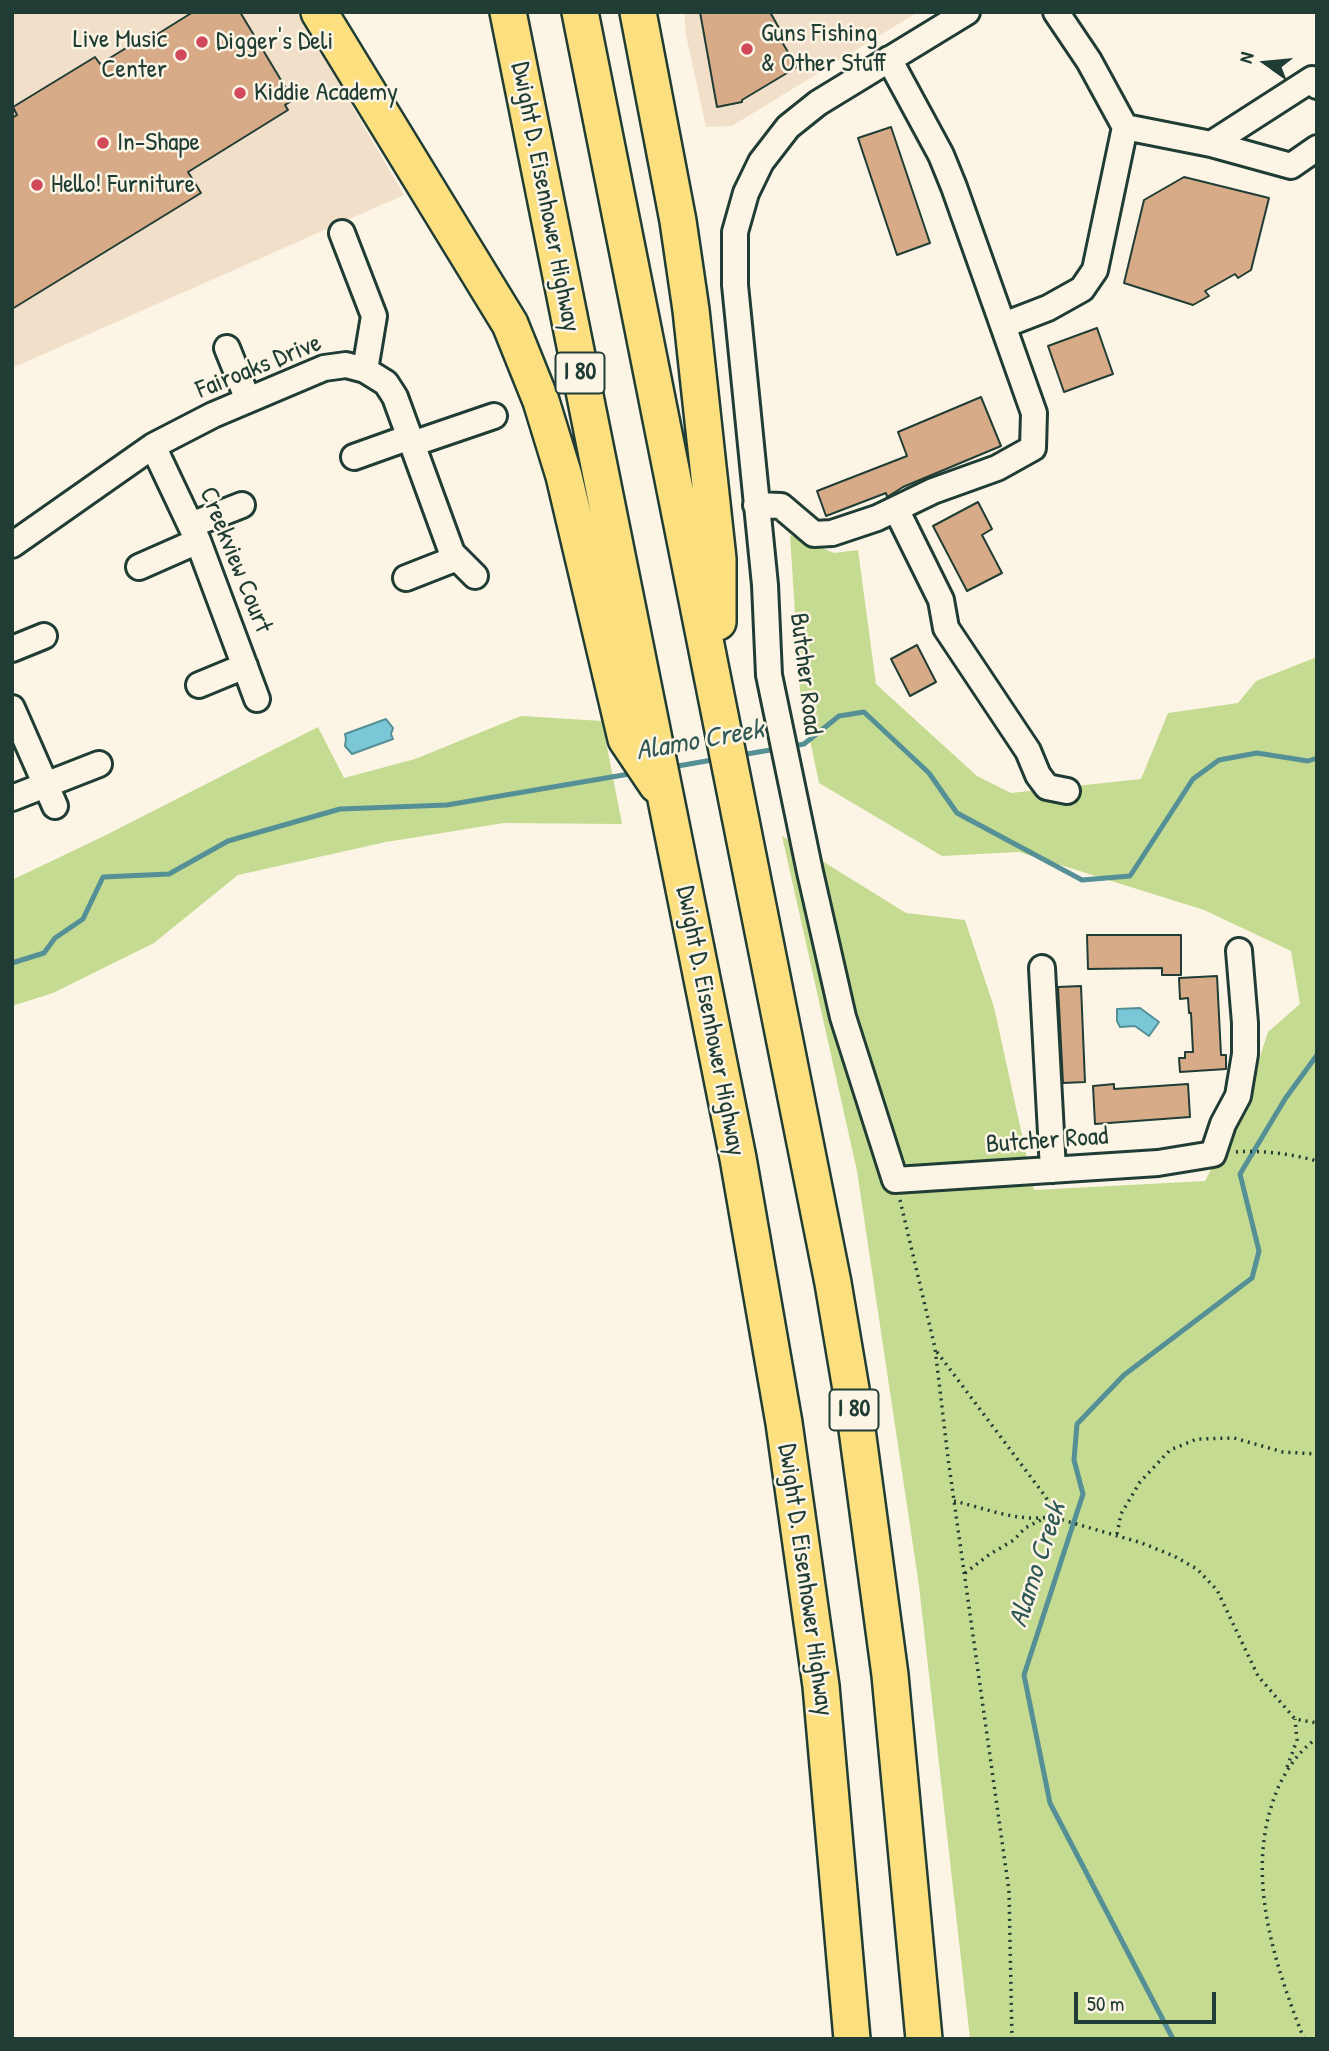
<!DOCTYPE html>
<style>
body{margin:0}
#map{position:relative;width:1329px;height:2051px;overflow:hidden;background:#fcf5e5;font-family:"Patrick Hand",sans-serif}
canvas{display:block}
.frame{position:absolute;inset:0;border:14px solid #1f3d34;pointer-events:none}
.north{position:absolute;left:1231px;top:28px;width:70px;height:70px;-webkit-text-stroke:5px #fcf5e5;paint-order:stroke;rotate:285deg;font-size:19px;font-weight:700;line-height:28px;text-align:center;color:#1f3d34}
.north::after{content:'';display:block;margin:auto;width:24px;height:32px;background:#1f3d34;clip-path:polygon(50% 0,100% 100%,50% 72%,0 100%)}
.scale{position:absolute;left:1074px;top:1992px;width:142px;height:32px;box-sizing:border-box;border:4px solid #1f3d34;border-top:0;padding-left:9px;font-size:21px;line-height:24px;white-space:nowrap;color:#1f3d34;-webkit-text-stroke:5px #fcf5e5;paint-order:stroke}
</style>
<div id="map">
<canvas width="1329" height="2051"></canvas>
<div class="frame"></div>
<div class="north">N</div>
<div class="scale">50 m</div>
</div>
<script>
const g = document.querySelector('canvas').getContext('2d');
g.lineJoin = 'round';
function paint(path, color) { g.fillStyle = color; g.fill(path, 'evenodd'); }
function strokePath(path, color, width, dash) { g.strokeStyle = color; g.lineWidth = width; g.lineCap = dash ? 'butt' : 'round'; g.setLineDash(dash || []); g.stroke(path); }
function label(font, color, halo, rows, align = 'center') {
  g.font = font + ' "Patrick Hand",sans-serif'; g.lineWidth = 5; g.setLineDash([]); g.textBaseline = 'middle'; g.strokeStyle = halo; g.fillStyle = color; for (const [text, x, y, turn = 0] of rows) {
    g.save(); g.translate(x, y); g.rotate((+turn || 0) * Math.PI / 180); g.textAlign = isNaN(turn) ? turn : align; if (halo) g.strokeText(text, 0, 0); g.fillText(text, 0, 0); g.restore();
  }
}
paint(new Path2D(`
 M12,12H297L404,195L12,368Z
 M684,12H918L732,126L706,127L686,35Z`), '#f1dfc9');
paint(new Path2D(`
 M790,535L834,553L858,550L876,684L977,776L1011,793L1141,779L1168,713L1238,703L1256,681L1317,657V2039H970L919,1586L857,1171L782,836L906,913L965,920L994,1007L1034,1190L1205,1181L1242,1111L1268,1032L1300,1004L1291,951L1204,910L1019,852L942,856L819,783L800,692Z
 M521,716L602,721L622,824L504,823L386,842L238,875L154,943L53,993L12,1006V880L104,836L318,727L344,778L415,759Z`), '#c5db91');
const water = new Path2D(`
 M386,719L393,728L391,734L393,739L352,754L345,746L346,739L345,734Z
 M1140,1008L1159,1022L1149,1036L1135,1026L1120,1027L1117,1021V1009Z`);
paint(water, '#79c7d7');
strokePath(water, '#559096', 2);
strokePath(new Path2D(`
 M789,747L804,744L839,716L864,712L929,773L957,813L1082,880L1130,876L1193,779L1219,760L1257,753L1308,761L1317,758
 M741,755L776,749
 M672,767L718,759
 M12,963L44,953L55,938L83,919L103,877L169,874L228,841L340,809L447,805L635,773
 M1173,2039L1050,1803L1024,1675L1083,1494L1074,1460L1077,1424L1124,1375L1252,1278L1259,1251L1240,1174L1285,1099L1317,1055`), '#559096', 5);
const building = new Path2D(`
 M193,12H240L293,100L285,105L288,110L188,172L201,193L12,309V118L17,115L13,107L95,57L100,64L154,31L156,35Z
 M700,12H770L779,28L776,32L797,67L742,100V102L717,107Z
 M891,127L930,243L897,255L858,138Z
 M1184,177L1269,198L1251,270L1238,278L1235,274L1205,291L1209,296L1193,305L1124,283L1144,200Z
 M1097,328L1113,374L1064,392L1048,346Z
 M981,397L1001,446L903,487L887,497L886,493L826,516L817,491L907,456L898,432Z
 M978,502L992,529L982,535L1002,573L967,591L933,526Z
 M917,645L936,682L910,696L891,659Z
 M1087,935H1181V975H1162V968L1088,969Z
 M1217,976L1221,1055H1226V1069L1180,1072L1179,1058H1185V1052H1193L1191,1013H1189L1188,998L1180,999L1179,978Z
 M1081,986L1085,1082L1063,1083L1058,987Z
 M1114,1084V1089L1188,1084L1190,1117L1095,1124L1093,1086Z`);
paint(building, '#d7ab88');
strokePath(building, '#1f3d34', 2);
const minor = new Path2D(`
 M967,12L818,103L788,127L761,162L746,193L735,232V285L765,585L769,675L810,872L843,1017L895,1180L1158,1163L1213,1154L1223,1124L1238,1096L1245,1054V1023L1239,951
 M1125,127L1211,144L1291,166L1317,148
 M1211,144L1312,79L1317,86
 M342,233L374,316L365,370
 M1004,325L1048,308L1082,289L1095,270L1125,127L1089,61L1056,12
 M227,348L248,400
 M412,444L494,416
 M153,446L198,541L257,699
 M354,457L410,437
 M756,505L781,506L814,534L832,533L877,518L933,491L997,468L1033,448L1034,413L954,187L941,155L889,59
 M896,509L941,600L946,628L1028,751L1038,775L1047,787L1067,791
 M191,525L242,505
 M12,545L153,446L213,415L324,368L346,365L365,370L386,383L395,397L452,553L475,576
 M139,567L198,541
 M406,578L457,558
 M12,649L44,636
 M199,685L245,666
 M12,708L55,806
 M12,798L99,764
 M1042,968L1053,1170`);
const highway = new Path2D(`
 M319,12L510,324L541,401L564,476L626,739L657,785
 M508,12L738,1158L784,1423L821,1686L852,2039
 M580,12L833,1283L854,1407L890,1675L924,2039
 M638,12L678,221L691,310L718,559V622`);
strokePath(minor, '#1f3d34', 30);
strokePath(highway, '#1f3d34', 40);
strokePath(new Path2D(`
 M1236,1152C1263,1150 1291,1154 1317,1161
 M900,1200L935,1348L948,1458L1009,1891L1012,2039
 M937,1352L1045,1496L1059,1519L1142,1543L1174,1556L1197,1569L1217,1590L1258,1676L1295,1719L1317,1723
 M954,1501C985,1508 1024,1525 1056,1515
 M1117,1534L1121,1514L1140,1482L1170,1450L1197,1439L1234,1438L1283,1452L1317,1454
 M965,1573L990,1554L1014,1540L1025,1528L1041,1520
 M1287,1767L1297,1740L1295,1719
 M1304,2039C1273,1960 1243,1870 1278,1788C1287,1768 1299,1751 1317,1738`), '#1f3d34', 3.5, [2, 5]);
strokePath(minor, '#fcf5e5', 24);
strokePath(highway, '#fce080', 35);
for (const [x, y, r, color] of [
 [202,42,7,"#d1495b"],
 [747,49,7,"#d1495b"],
 [181,55,7,"#d1495b"],
 [240,93,7,"#d1495b"],
 [103,143,7,"#d1495b"],
 [37,185,7,"#d1495b"]
]) { const dot = new Path2D(); dot.arc(x, y, r, 0, 2 * Math.PI); g.fillStyle = color; g.fill(dot); strokePath(dot, '#fcf5e5', 2.5); }
for (const [x, y, w] of [
 [580,373,49],
 [854,1410,49]
]) { const box = new Path2D(); box.roundRect(x - w / 2, y - 20.5, w, 41, 5); g.fillStyle = '#fcf5e5'; g.fill(box); strokePath(box, '#1f3d34', 2); }
label('bold 24px', '#1f3d34', null, [
 ["I 80",580,373],
 ["I 80",854,1410]
]);
label('26px', '#1f3d34', '#fcf5e5', [
 ["Guns Fishing",761,34],
 ["& Other Stuff",761,64],
 ["Live Music",167,40,"right"],
 ["Center",167,70,"right"],
 ["Digger's Deli",216,42],
 ["Kiddie Academy",254,93],
 ["In-Shape",117,143],
 ["Hello! Furniture",51,185]
], 'left');
label('26px', '#1f3d34', '#fcf5e5', [
 ["Dwight D. Eisenhower Highway",545,197,79],
 ["Fairoaks Drive",259,367,-22],
 ["Creekview Court",235,560,68],
 ["Butcher Road",805,674,83],
 ["Dwight D. Eisenhower Highway",710,1021,79],
 ["Butcher Road",1047,1141,-4],
 ["Dwight D. Eisenhower Highway",805,1580,82]
]);
label('italic 28px', '#315955', '#fcf5e5', [
 ["Alamo Creek",700,741,-10],
 ["Alamo Creek",1038,1565,-72]
]);
</script>
